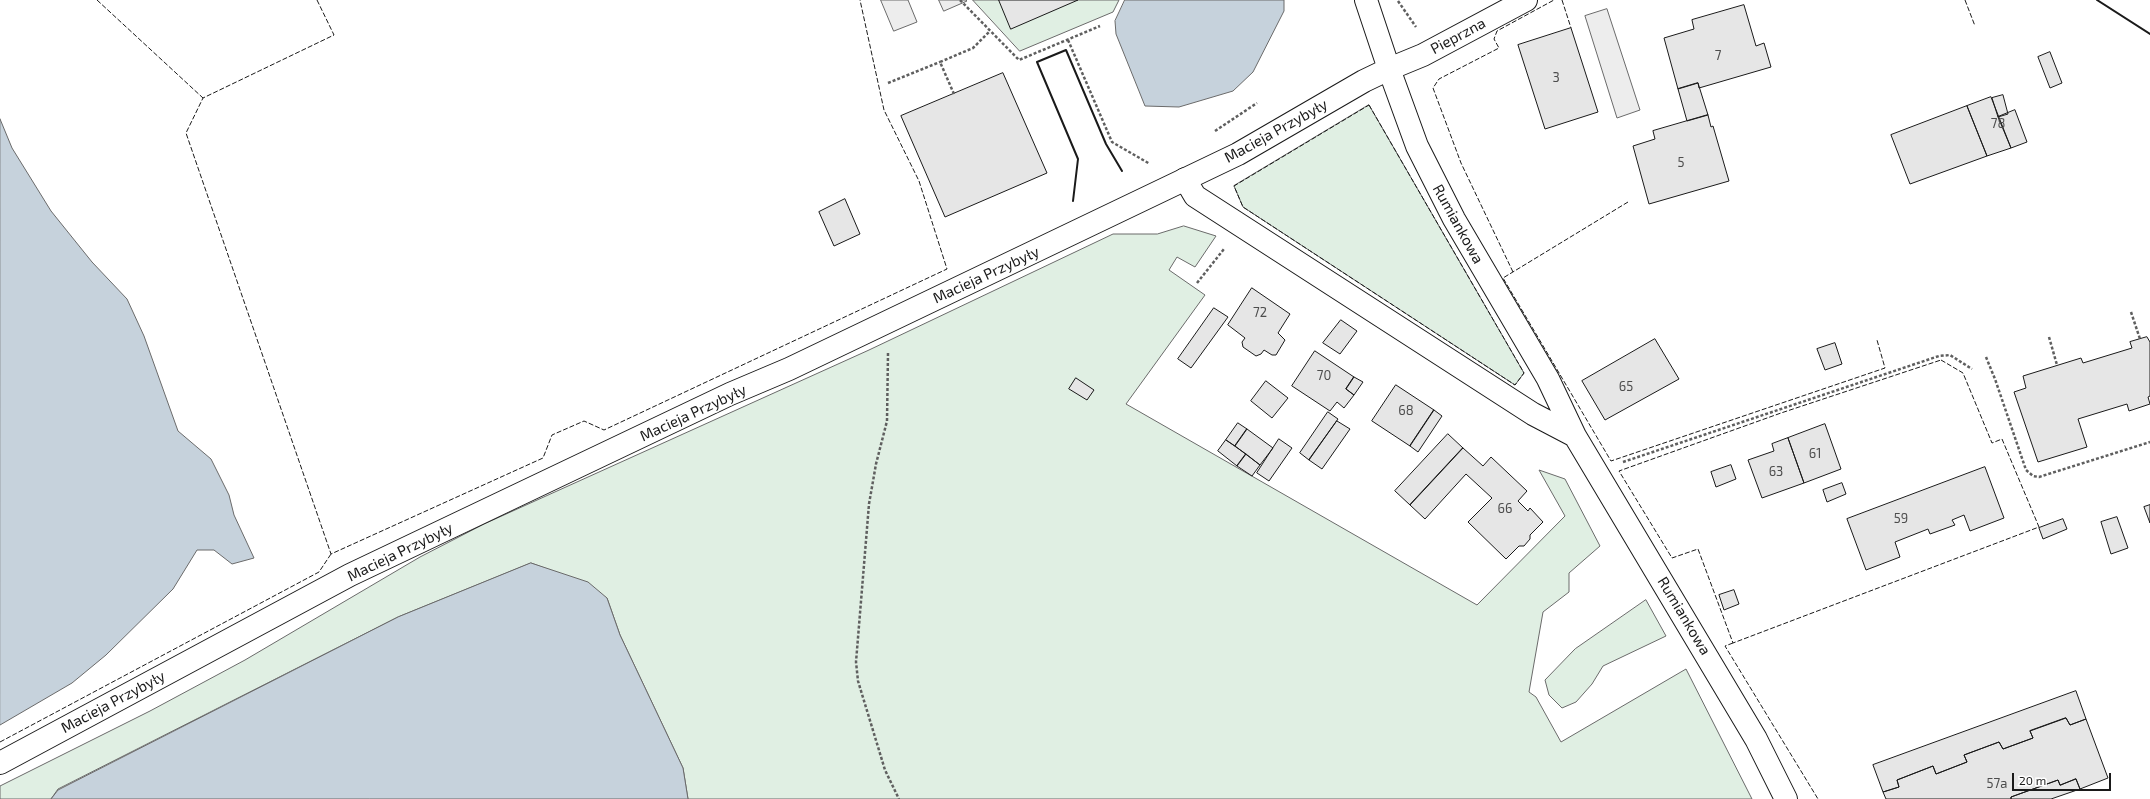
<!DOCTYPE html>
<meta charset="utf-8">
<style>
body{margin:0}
#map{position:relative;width:2150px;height:799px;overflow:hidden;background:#fff;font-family:"Exo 2",sans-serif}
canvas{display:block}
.scale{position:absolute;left:2012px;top:773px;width:99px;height:18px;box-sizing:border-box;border:2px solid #1a1a1a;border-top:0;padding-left:5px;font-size:12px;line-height:14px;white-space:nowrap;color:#1a1a1a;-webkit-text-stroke:3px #fff;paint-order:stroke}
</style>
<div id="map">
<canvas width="2150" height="799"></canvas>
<div class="scale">20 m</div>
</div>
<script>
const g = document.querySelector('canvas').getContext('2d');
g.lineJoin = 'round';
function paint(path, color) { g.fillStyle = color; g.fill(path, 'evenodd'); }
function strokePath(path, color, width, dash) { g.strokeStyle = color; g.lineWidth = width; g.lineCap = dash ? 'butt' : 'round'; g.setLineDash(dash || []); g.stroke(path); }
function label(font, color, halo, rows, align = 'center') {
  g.font = font + ' "Exo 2",sans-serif'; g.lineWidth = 3; g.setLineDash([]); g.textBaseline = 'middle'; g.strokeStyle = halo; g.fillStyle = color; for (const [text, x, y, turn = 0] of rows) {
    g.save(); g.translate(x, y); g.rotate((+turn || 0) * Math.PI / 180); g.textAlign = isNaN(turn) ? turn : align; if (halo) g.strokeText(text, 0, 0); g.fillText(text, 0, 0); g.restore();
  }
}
const green = new Path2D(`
 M973,0H1119L1113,12L1020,51Z
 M1369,105L1524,373L1515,385L1243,207L1234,186Z
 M1184,226L1216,236L1195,267L1177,257L1169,270L1205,295L1126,404L1477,605L1565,516L1539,470L1565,479L1600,546L1569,573V592L1543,612L1529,692L1536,697L1561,742L1686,669L1752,799H688L683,768L620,635L607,598L558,573L531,563L398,617L58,789L51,799H0V786L150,711L245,660L420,557L484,524L869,350L1113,234H1157Z
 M1646,600L1666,636L1603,666L1592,684L1576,702L1562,708L1549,695L1545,680L1575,649Z`);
paint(green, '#e0efe3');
strokePath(green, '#6a6a6a', 1);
const parking = new Path2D(`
 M881,0H908L917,22L894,31Z
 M939,0H966L967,1L944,11Z
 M1607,9L1640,110L1617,118L1585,16Z`);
paint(parking, '#ededed');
strokePath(parking, '#6a6a6a', 1);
const water = new Path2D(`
 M1125,0H1284V11L1253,72L1233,91L1179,107L1145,106L1116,34L1115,21Z
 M0,119L12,148L51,211L92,262L127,299L144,336L178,431L211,459L229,495L234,515L254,558L232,564L214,550H197L173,589L106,655L72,683L0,725Z
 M531,563L588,582L607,598L620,635L683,768L688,799H51L58,790L398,617Z`);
paint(water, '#c6d2dc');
strokePath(water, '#6a6a6a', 1);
const building = new Path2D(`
 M999,0H1078L1011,29Z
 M1744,5L1756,46L1764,43L1771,67L1699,88L1698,83L1678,89L1664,38L1694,29L1692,20Z
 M1571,28L1598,112L1545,129L1518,45Z
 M2050,52L2062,83L2050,88L2038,57Z
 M1003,73L1047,173L945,217L901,116Z
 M1698,83L1708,115L1687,121L1678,89Z
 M2003,95L2008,114L1998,117L1992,98Z
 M1991,97L2011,148L1987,156L1967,106Z
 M1967,106L1987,156L1910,184L1891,135Z
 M2015,110L2027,142L2011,148L1998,117Z
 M1708,115L1711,127L1713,126L1729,181L1649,204L1633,146L1655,139L1653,131Z
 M845,199L860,234L834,246L819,212Z
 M1252,288L1290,314L1278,333L1285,340L1276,355H1272L1264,350L1261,354L1256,356L1243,347L1242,342L1245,338L1228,325Z
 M1214,308L1228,317L1191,368L1178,359Z
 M1341,320L1357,331L1340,354L1323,343Z
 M2147,337L2150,342V396L2148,397L2150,404L2129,411L2127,404L2078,419L2087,447L2038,462L2014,392L2026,388L2023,376L2081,358L2083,363L2132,348L2130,342Z
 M1655,339L1679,379L1605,420L1582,381Z
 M1835,343L1842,364L1825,370L1817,349Z
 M1315,351L1354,377L1346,389L1354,395L1344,408L1337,402L1330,411L1292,386Z
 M1354,377L1363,382L1354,395L1346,389Z
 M1076,378L1094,390L1087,400L1069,389Z
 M1266,381L1288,398L1272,418L1251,401Z
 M1396,385L1434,410L1410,446L1372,421Z
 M1434,410L1442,416L1418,452L1410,446Z
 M1328,412L1338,419L1309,460L1300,453Z
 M1337,421L1350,429L1322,469L1309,460Z
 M1238,423L1247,429L1235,446L1226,440Z
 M1825,424L1841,469L1804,483L1788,438Z
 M1247,429L1273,448L1260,465L1235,446Z
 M1448,434L1463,448L1410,505L1395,491Z
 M1788,438L1804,483L1762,498L1748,460L1774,451L1772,444Z
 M1279,439L1292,448L1269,481L1257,473Z
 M1226,440L1246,454L1237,466L1218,451Z
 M1463,448L1483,466L1491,457L1527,491L1518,501L1528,511L1530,508L1543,522L1530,535V539L1524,546H1519L1506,559L1468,522L1492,498L1466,474L1425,519L1410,505Z
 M1246,454L1260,465L1252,476L1237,466Z
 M1731,465L1736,479L1716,487L1711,472Z
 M1985,467L2004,518L1970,531L1964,515L1952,520L1955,525L1930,534L1928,529L1895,542L1900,557L1866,570L1847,519Z
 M1842,483L1846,494L1827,502L1823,490Z
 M2150,505V523L2144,507Z
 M2117,517L2128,548L2111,554L2101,522Z
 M2063,519L2067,529L2043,539L2039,528Z
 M1734,590L1739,604L1724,610L1719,595Z
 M2076,691L2086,719L2070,725L2066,718L2030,731L2033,738L2003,749L1999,742L1964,755L1967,762L1936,774L1933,766L1897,780L1899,787L1883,792L1873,765Z
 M2066,718L2070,725L2086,719L2108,778L2080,789L2076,779L2060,785L2058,780L2011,797V799H1886L1883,792L1899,787L1897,780L1933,766L1936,774L1967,762L1964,755L1999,742L2003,749L2033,738L2030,731Z
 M2076,779L2080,789L2051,799H2011V797L2058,780L2060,785Z`);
paint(building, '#e6e6e6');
strokePath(building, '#1a1a1a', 1);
const street = new Path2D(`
 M1526,0L1423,55L1389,69L1417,146L1454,219L1548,379L1575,436L1756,739L1786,799
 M1185,179L1195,196L1533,414L1575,436`);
const secondary = new Path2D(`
 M0,763L350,575L730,394L789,369L1238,154L1364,81L1389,69L1366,0`);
strokePath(street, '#1a1a1a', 24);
strokePath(secondary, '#1a1a1a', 24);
strokePath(new Path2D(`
 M960,0L1019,60L1100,26
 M1398,1L1416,27
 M1068,40L1112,142L1150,164
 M888,83L940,62
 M954,94L940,62L973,48L990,31
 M1215,131L1257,103
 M1197,283L1224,249
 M2131,312L2140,339
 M2049,337L2057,365
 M888,353L887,421L876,464L869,504L856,662L858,681L885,770L899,799
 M1986,357L1995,379L2026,470L2033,476L2039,477L2150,442
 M1623,462L1939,356L1950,355L1972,369`), '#5f5f5f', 2.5, [3, 2]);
strokePath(street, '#fff', 22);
strokePath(secondary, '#fff', 22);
strokePath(new Path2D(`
 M97,0L203,98
 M317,0L334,35L203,98L186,133L331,554L543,458L552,435L584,421L604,430L947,269L919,181L884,110L860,0
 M1562,0L1571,28
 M1965,0L1975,26
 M1369,105L1524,373L1515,385L1243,207L1234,186Z
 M1628,202L1503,278L1611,461L1885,368L1877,340
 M1513,272L1461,163L1433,88L1439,79L1499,48L1494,39L1497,31L1554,0
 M1941,360L1963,373L1992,443L2002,439L2039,527L1733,643L1698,549L1672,558L1619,471L1781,413Z
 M1733,643L1725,646L1818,799
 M0,742L319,572L331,554`), '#1a1a1a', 1, [5, 2]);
strokePath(new Path2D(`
 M2097,0L2150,34
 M1073,201L1078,159L1037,62L1066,50L1106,144L1122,171`), '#1a1a1a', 2);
label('13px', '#4d4d4d', null, [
 ["7",1718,56],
 ["3",1556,78],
 ["78",1998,124],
 ["5",1681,163],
 ["72",1260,313],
 ["70",1324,376],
 ["65",1626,387],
 ["68",1406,411],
 ["61",1815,454],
 ["63",1776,472],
 ["66",1505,509],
 ["59",1901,519],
 ["57a",1997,784]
]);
label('15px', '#1a1a1a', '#fff', [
 ["Pieprzna",1458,36,-28],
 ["Macieja Przybyły",1276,131,-29],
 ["Rumiankowa",1458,224,61],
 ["Macieja Przybyły",986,275,-25],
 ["Macieja Przybyły",693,413,-25],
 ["Macieja Przybyły",400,552,-26],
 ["Rumiankowa",1684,616,59],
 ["Macieja Przybyły",113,702,-28]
]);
</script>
